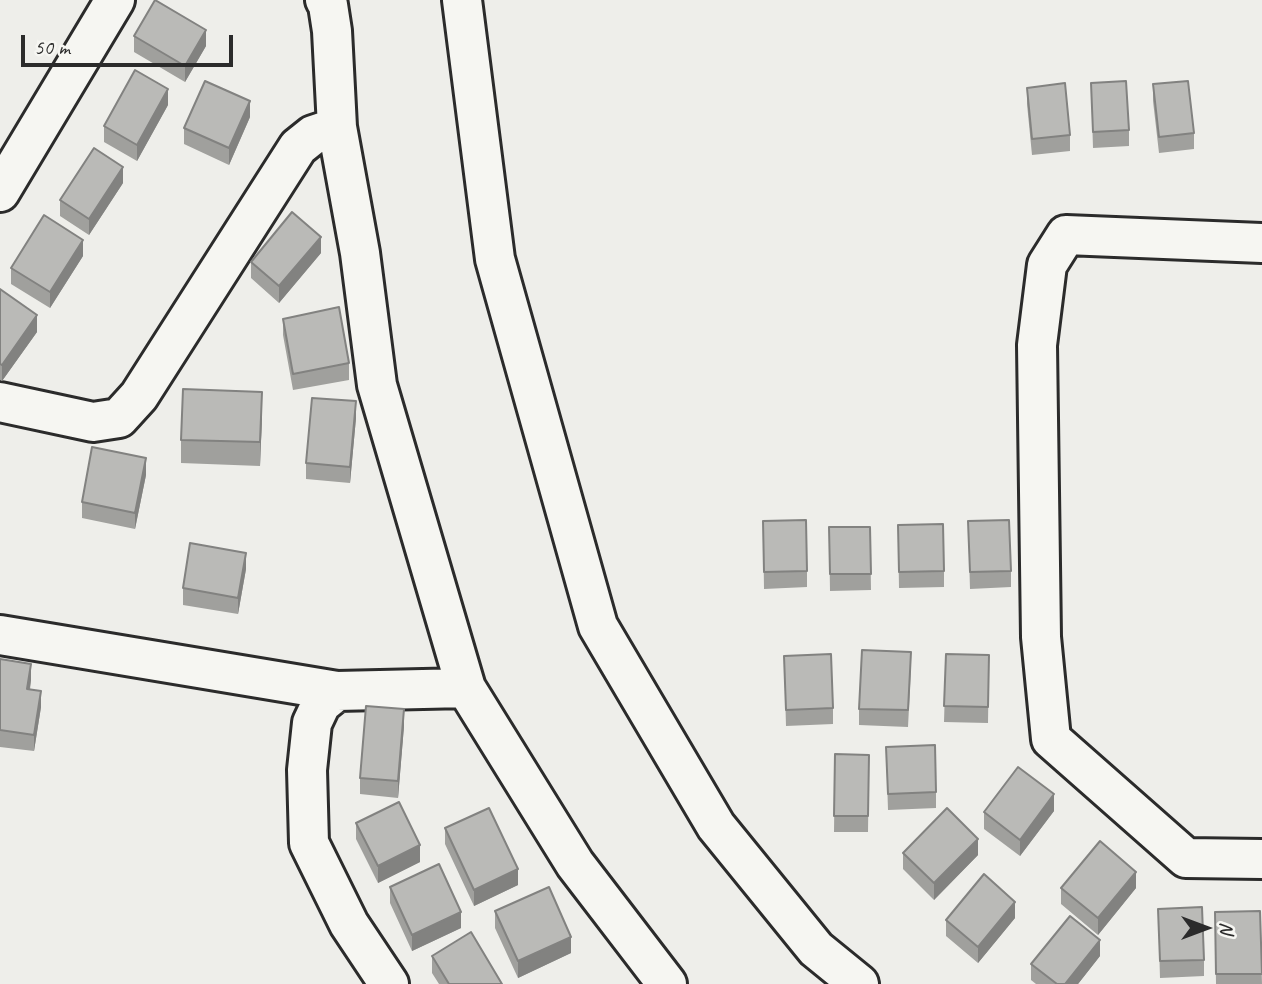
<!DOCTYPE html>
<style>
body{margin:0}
#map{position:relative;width:1262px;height:984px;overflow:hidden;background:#eeeeea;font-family:Caveat,sans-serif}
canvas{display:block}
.north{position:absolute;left:1171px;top:893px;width:70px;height:70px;-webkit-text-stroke:5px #f6f6f2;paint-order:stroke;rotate:90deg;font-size:19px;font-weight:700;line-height:28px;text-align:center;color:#2b2b2b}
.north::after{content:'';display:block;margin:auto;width:24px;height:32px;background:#2b2b2b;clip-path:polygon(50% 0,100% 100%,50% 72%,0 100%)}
.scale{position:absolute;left:21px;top:35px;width:212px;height:32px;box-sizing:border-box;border:4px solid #2b2b2b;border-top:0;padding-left:9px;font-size:21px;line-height:24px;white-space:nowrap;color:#2b2b2b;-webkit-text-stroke:5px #f6f6f2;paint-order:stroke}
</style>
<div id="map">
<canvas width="1262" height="984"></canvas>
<div class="north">N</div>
<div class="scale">50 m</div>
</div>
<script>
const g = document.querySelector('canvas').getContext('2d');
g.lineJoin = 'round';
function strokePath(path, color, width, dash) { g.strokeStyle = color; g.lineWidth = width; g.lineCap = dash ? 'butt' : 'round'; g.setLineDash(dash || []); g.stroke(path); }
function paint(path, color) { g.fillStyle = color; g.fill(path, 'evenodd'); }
const minor = new Path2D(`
 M325,0L328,5L332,31L337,127L360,253L377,385L466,688L575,864L667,984
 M462,0L495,259L598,626L716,826L816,949L859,984
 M0,192L115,0
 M1262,243L1066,235L1047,265L1037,345L1041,637L1051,739L1186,858L1262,859
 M0,402L93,422L119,418L139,396L298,147L313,135L337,127
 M0,635L337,691
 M389,984L349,924L309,843L307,770L312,723L321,704L337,691L466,688`);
strokePath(minor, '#2b2b2b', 44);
strokePath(minor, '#f6f6f2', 38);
paint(new Path2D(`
 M134,36L206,46L185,82L134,52Z
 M1091,83L1129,130V146L1093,148Z
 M1153,84L1194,133V149L1159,153L1153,101Z
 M1027,88L1070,135V151L1032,155L1027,104Z
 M168,105L137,161L104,142V126Z
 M250,117L229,165L184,144V128Z
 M123,183L89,235L60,216V200Z
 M321,253L279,303L251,278V262Z
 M83,256L50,308L11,284V268Z
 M0,289L37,332L2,381L0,380Z
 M283,319L349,363V380L293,390L283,335Z
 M262,415L260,466L181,463V440Z
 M356,418L350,483L306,479V463Z
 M146,475L135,529L82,518V502Z
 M763,521L807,571V587L764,589Z
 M968,521L1011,571V587L970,589Z
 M898,525L944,571V587L899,588Z
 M829,527H870L871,590L830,591Z
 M246,569L238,614L183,605V588Z
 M946,654L989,655L988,723L944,722Z
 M784,656L833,708V724L786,726Z
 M0,659L31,680L30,690L41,707L34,751L0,747Z
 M911,668L908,727L859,725V709Z
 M404,726L398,798L360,794V778Z
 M886,747L936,792V808L888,810Z
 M835,754L869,755L868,832H834Z
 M1054,811L1020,856L984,829V812Z
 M356,823L420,862L378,883L356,839Z
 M445,828L518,885L474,906L445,844Z
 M903,853L978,855L934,900L903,869Z
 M390,887L461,928L412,951L390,903Z
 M1061,888H1136L1098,935L1061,904Z
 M1158,909L1204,960V976L1160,978Z
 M495,911L571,953L518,978L495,928Z
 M1260,911L1262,984H1216L1215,912Z
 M1015,918L978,963L946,936V920Z
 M432,956L502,984H439L432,973Z
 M1100,956L1078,984H1036L1031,980V964Z`), '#a0a09d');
paint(new Path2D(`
 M206,30V46L185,82V66Z
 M168,89V105L137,161V145Z
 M250,101V117L229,165V148Z
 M123,167V183L89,235V219Z
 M321,237V253L279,303V286Z
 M83,240V256L50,308V292Z
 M37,315V332L2,381V365Z
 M262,392V415L260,466V442Z
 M356,401V418L350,483V467Z
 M146,458V475L135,529V513Z
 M246,553V569L238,614V598Z
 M31,664V680L27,706V689Z
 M41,691V707L34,751V735Z
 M404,709V726L398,798V781Z
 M1054,794V811L1020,856V840Z
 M978,839V855L934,900V883Z
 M420,845V862L378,883V866Z
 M518,869V885L474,906V890Z
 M1136,872V888L1098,935V918Z
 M1015,902V918L978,963V947Z
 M461,912V928L412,951V935Z
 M571,937V953L518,978V961Z
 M1100,940V956L1078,984H1065Z`), '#828280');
const building = new Path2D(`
 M155,0L206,30L185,66L134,36Z
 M135,70L168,89L137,145L104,126Z
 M205,81L250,101L229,148L184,128Z
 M1126,81L1129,130L1093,132L1091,83Z
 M1188,81L1194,133L1159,137L1153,84Z
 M1065,83L1070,135L1032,139L1027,88Z
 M94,148L123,167L89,219L60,200Z
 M292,212L321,237L279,286L251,262Z
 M44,215L83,240L50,292L11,268Z
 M0,289L37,315L2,365L0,364Z
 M339,307L349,363L293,374L283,319Z
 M183,389L262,392L260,442L181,440Z
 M312,398L356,401L350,467L306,463Z
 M92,447L146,458L135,513L82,502Z
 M806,520L807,571L764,572L763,521Z
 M1009,520L1011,571L970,572L968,521Z
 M943,524L944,571L899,572L898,525Z
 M829,527H870L871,574H830Z
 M190,543L246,553L238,598L183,588Z
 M862,650L911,652L908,710L859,709Z
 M831,654L833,708L786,710L784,656Z
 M946,654L989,655L988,707L944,706Z
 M0,659L31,664L27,689L41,691L34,735L0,730Z
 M366,706L404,709L398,781L360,778Z
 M935,745L936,792L888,794L886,747Z
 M835,754L869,755L868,816H834Z
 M1018,767L1054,794L1020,840L984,812Z
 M399,802L420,845L378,866L356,823Z
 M489,808L518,869L474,890L445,828Z
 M947,808L978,839L934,883L903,853Z
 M1100,841L1136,872L1098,918L1061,888Z
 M439,864L461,912L412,935L390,887Z
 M984,874L1015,902L978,947L946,920Z
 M549,887L571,937L518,961L495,911Z
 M1202,907L1204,960L1160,961L1158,909Z
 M1260,911L1262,974H1216L1215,912Z
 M1070,916L1100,940L1065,984H1057L1031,964Z
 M471,932L502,984H449L432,956Z`);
paint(building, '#babab7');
strokePath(building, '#828280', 2);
</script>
